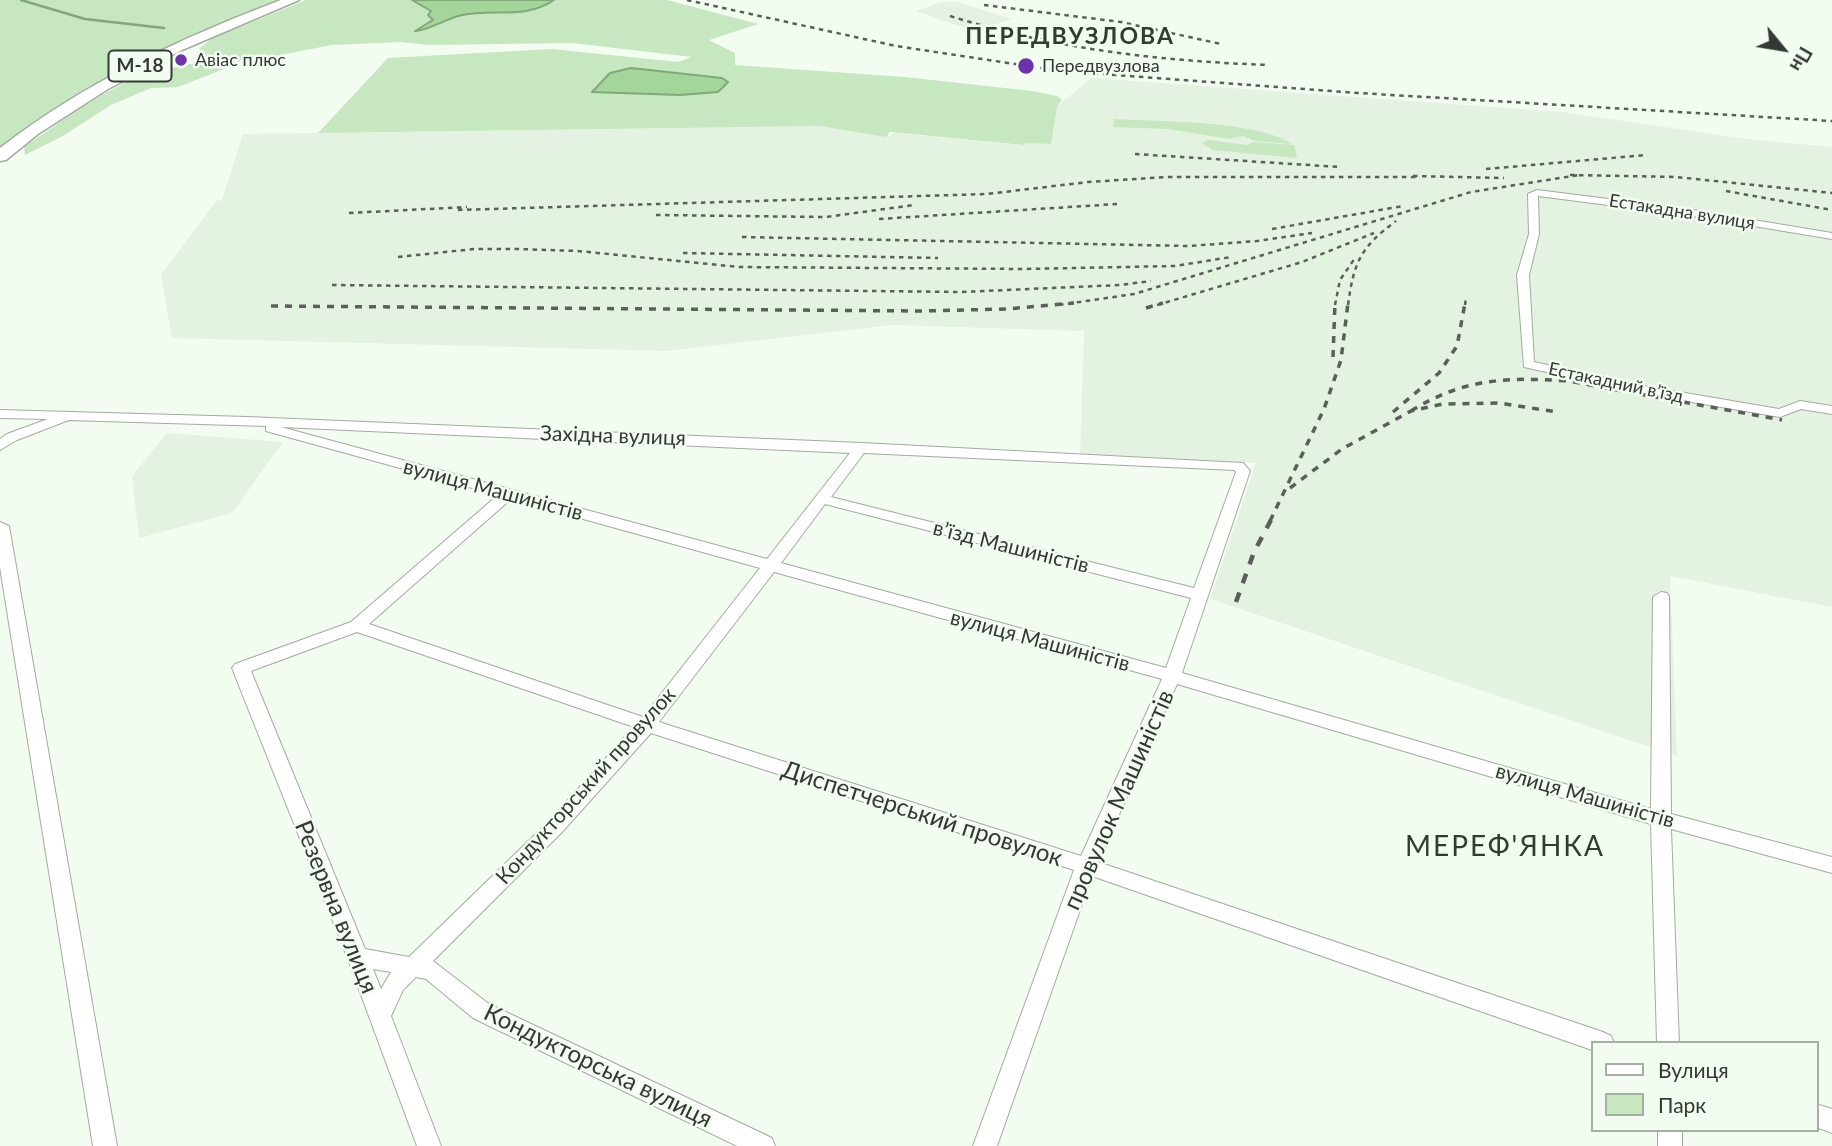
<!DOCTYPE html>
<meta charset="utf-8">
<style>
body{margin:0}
#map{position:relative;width:1832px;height:1146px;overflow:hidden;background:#f3fcf1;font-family:Lato,sans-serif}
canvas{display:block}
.legend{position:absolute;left:1591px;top:1041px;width:228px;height:91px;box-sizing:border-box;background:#f3fcf1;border:2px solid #a7aea6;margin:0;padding:9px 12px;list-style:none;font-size:21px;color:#353935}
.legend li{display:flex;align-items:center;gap:14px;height:35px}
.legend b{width:35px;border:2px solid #a7aea6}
.north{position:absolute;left:1748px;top:14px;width:70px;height:70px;-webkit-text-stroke:5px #f3fcf1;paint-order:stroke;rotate:120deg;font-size:19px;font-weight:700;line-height:28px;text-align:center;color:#353935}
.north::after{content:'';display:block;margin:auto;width:24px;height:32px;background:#353935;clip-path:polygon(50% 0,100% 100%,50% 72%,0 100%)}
</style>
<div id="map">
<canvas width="1832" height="1146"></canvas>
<ul class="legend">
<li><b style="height:9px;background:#fff"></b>Вулиця</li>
<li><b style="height:19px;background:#c6e7bf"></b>Парк</li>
</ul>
<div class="north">Пн</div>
</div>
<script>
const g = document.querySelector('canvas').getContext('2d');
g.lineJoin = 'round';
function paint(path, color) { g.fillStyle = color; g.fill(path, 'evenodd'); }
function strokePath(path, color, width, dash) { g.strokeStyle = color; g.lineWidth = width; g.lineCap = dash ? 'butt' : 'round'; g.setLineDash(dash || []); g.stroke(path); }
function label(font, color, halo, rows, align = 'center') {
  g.font = font + ' Lato,sans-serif'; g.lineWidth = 5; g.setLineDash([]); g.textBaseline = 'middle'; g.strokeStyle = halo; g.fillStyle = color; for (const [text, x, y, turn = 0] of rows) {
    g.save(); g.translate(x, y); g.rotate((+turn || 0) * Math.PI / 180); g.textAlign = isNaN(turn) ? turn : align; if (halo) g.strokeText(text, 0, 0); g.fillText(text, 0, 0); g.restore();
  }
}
paint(new Path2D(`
 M941,2H957L1012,19L973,31L916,11Z
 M1092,78L1563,112L1746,139L1832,147V607L1670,576L1677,756L1210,599L1256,463L1080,457L1084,331L892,325L667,351L172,338L161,275L216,201L222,200L243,134L820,126L889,136L893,133L1023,145L1026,143L1050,144L1057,106Z
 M167,433L283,442L232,513L139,538L132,476Z`), '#e4f2e1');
paint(new Path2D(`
 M0,0H278L201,31L212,29L117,72L56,111L0,152Z
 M306,0H412L432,11L433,19L419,32C434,24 449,16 466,14C496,11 527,18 554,0H667L758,24L709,40L735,53V65L905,77L1032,91L1057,96L1062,100L1057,106L1051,144L1026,143L1024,145L890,132L886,137L820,126L318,133L388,58L552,49L678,62L692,57L573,43L428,45L400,42L332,45L243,62L242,56L240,61L224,69L178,87L151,88L111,105L61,137L25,155L24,147C62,121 98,94 139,76C158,67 184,69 201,60L194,58L206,52L199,49L211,39Z
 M1114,119C1159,122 1256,120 1292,144L1255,141L1243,136L1229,139L1168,129L1113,127Z
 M1208,140L1248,145L1253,142L1294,145L1297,158L1213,150L1202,143Z`), '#c6e7bf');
const water = new Path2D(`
 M412,0H554C525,20 493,8 462,15C447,18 427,31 415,31L433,20L428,15L431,11Z
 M631,68L722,78L728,82L718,92L680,95L592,92L610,73Z`);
paint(water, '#a4d69a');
strokePath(water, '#83a77c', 2);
strokePath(new Path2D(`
 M21,0L85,19L164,28`), '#83a77c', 2.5);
const street = new Path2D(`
 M1537,190L1687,209L1832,233V239L1687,215L1538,196L1539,234L1529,275L1534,362L1650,387L1779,409L1800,401L1832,406V414L1801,409L1780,417L1650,395L1524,367L1517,275L1529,234L1528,194Z
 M0,410L247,417L862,443L1243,463L1250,471L1182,673L1651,809L1653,597L1661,592L1667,593L1669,597L1671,814L1832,857V873L1671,829L1679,1043H1657L1651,824L1177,684L1098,862L1603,1032L1611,1036L1614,1043H1592V1050L1092,876L997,1146H973L1074,870L651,733L562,832L433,961L489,1004L772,1138L775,1146H737L473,1018L426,979L416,977L403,990L391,1016L441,1146H417L347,957L232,668L235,664L351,622L498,495L266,431V426L69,420L17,440L0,450V439L7,434L48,419L0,418ZM281,427L850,453L767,559ZM864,453L1234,470L1236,472L1194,588L831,497ZM511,499L760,568L643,717L369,624ZM825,504L1191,598L1166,668L781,563ZM774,572L1162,679L1081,856L659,722ZM357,632L634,727L548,822L409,957L365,949L251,671ZM373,969L391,972L381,989Z
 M0,522L9,526L117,1146H93L0,567Z
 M1816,1104L1832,1109V1133L1816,1127Z
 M1658,1130H1682V1146H1658Z`);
const highway = new Path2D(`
 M281,0H299L182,50L108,89L38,134L6,160L0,161V148C85,82 181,38 281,0Z`);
strokePath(street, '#a3aba1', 2);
strokePath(highway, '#a3aba1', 3);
paint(street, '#fff');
paint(highway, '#fff');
strokePath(new Path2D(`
 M687,0L896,46L1061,71L1358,93L1832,121
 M984,5L1121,22L1221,44
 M950,16C1055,49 1159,61 1269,65
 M1135,154L1340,167
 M1486,169L1646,155
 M1570,175L1676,177L1832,193
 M1413,176L1504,178
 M1726,191L1832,210
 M458,210L987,194L1088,182L1167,177H1420
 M349,213L467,207
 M656,215L826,217L914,205
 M879,219L1117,204
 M1272,229L1403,206
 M742,237L1189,246L1257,241L1312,233
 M683,253L938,258
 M398,257L474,249H518L578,251L739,267L1023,269L1175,266L1231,257
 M332,285L962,292L1120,285L1151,281
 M1059,305L1134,294L1471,192L1579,175
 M1157,305L1302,262L1374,233
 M1335,305L1340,280L1355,258
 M1348,305C1354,261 1361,247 1396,221
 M1465,305L1466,298`), '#5a5f59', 2.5, [4.5, 4.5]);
strokePath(new Path2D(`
 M271,306L920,311L1006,309L1074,303
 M1146,308L1163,303
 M1333,357L1335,303
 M1411,411C1464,378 1507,377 1568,381L1782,420
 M1393,412L1439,373L1457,346L1465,303
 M1290,488L1342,449L1411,411L1443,404L1499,403L1557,412
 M1270,521L1324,409L1341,360L1348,303`), '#5a5f59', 3.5, [7, 7]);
strokePath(new Path2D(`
 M1236,602L1254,552L1271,520`), '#5a5f59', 4.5, [10, 10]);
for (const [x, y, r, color] of [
 [181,60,7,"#6c32a8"],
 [1026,66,9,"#6c32a8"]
]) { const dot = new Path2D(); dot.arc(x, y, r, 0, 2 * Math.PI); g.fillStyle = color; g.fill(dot); strokePath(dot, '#f3fcf1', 2.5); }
label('18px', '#353935', '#f3fcf1', [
 ["Авіас плюс",195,60],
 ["Передвузлова",1042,66]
], 'left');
label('18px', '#353935', '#f3fcf1', [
 ["Естакадна вулиця",1682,212,9],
 ["Естакадний в’їзд",1616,383,12]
]);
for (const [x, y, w] of [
 [140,66,63]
]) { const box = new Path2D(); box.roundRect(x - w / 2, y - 15.5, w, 31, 5); g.fillStyle = '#f3fcf1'; g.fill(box); strokePath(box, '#353935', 2); }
label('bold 19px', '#353935', null, [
 ["М-18",140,66]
]);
label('21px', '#353935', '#f3fcf1', [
 ["Західна вулиця",613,436,2],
 ["вулиця Машиністів",493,490,15],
 ["в’їзд Машиністів",1011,547,14],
 ["вулиця Машиністів",1040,641,15],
 ["Кондукторський провулок",586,786,-48],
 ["вулиця Машиністів",1585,796,16]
]);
g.letterSpacing = '2px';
label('bold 23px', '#343b33', '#f3fcf1', [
 ["ПЕРЕДВУЗЛОВА",1070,37]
]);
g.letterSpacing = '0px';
label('24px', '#353935', '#f3fcf1', [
 ["провулок Машиністів",1119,800,-66],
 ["Диспетчерський провулок",922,814,18],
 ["Резервна вулиця",336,907,68],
 ["Кондукторська вулиця",598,1066,26]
]);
g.letterSpacing = '2px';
label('28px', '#343b33', '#f3fcf1', [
 ["МЕРЕФ'ЯНКА",1505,847]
]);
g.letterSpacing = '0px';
</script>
